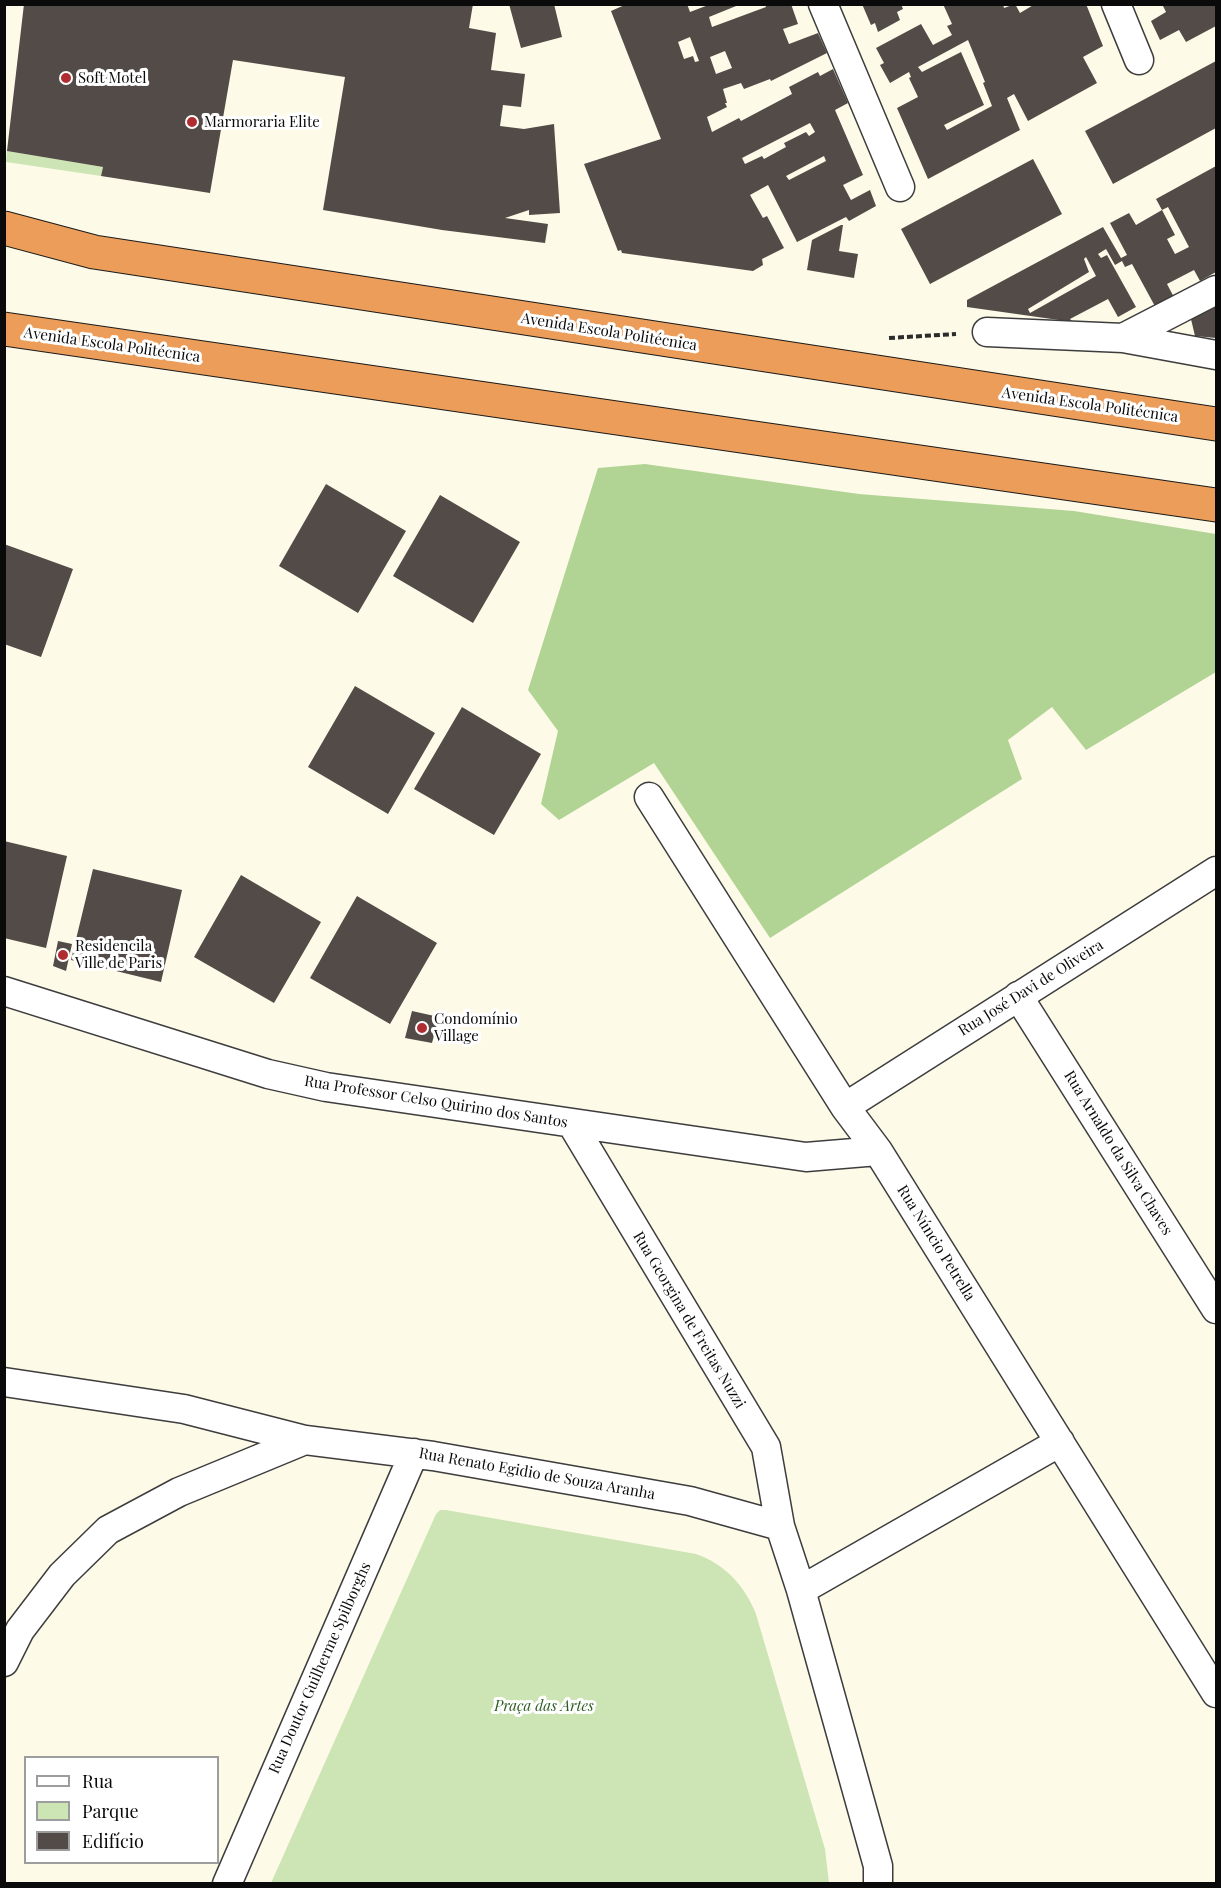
<!DOCTYPE html>
<meta charset="utf-8">
<style>
body{margin:0}
#map{position:relative;width:1221px;height:1888px;overflow:hidden;background:#fefae8;font-family:"Playfair Display",serif}
canvas{display:block}
.frame{position:absolute;inset:0;border:6px solid #0a0a0a;pointer-events:none}
.legend{position:absolute;left:24px;top:1756px;width:195px;height:108px;box-sizing:border-box;background:#fff;border:2px solid #9d9d9d;margin:0;padding:8px 10px;list-style:none;font-size:18px;color:#0a0a0a}
.legend li{display:flex;align-items:center;gap:12px;height:30px}
.legend b{width:30px;border:2px solid #9d9d9d}
</style>
<div id="map">
<canvas width="1221" height="1888"></canvas>
<div class="frame"></div>
<ul class="legend">
<li><b style="height:8px;background:#fff"></b>Rua</li>
<li><b style="height:16px;background:#cde5b5"></b>Parque</li>
<li><b style="height:16px;background:#524b47"></b>Edifício</li>
</ul>
</div>
<script>
const g = document.querySelector('canvas').getContext('2d');
g.lineJoin = 'round';
function paint(path, color) { g.fillStyle = color; g.fill(path, 'evenodd'); }
function strokePath(path, color, width, dash) { g.strokeStyle = color; g.lineWidth = width; g.lineCap = dash ? 'butt' : 'round'; g.setLineDash(dash || []); g.stroke(path); }
function label(font, color, halo, rows, align = 'center') {
  g.font = font + ' "Playfair Display",serif'; g.lineWidth = 6; g.setLineDash([]); g.textBaseline = 'middle'; g.strokeStyle = halo; g.fillStyle = color; for (const [text, x, y, turn = 0] of rows) {
    g.save(); g.translate(x, y); g.rotate((+turn || 0) * Math.PI / 180); g.textAlign = isNaN(turn) ? turn : align; if (halo) g.strokeText(text, 0, 0); g.fillText(text, 0, 0); g.restore();
  }
}
paint(new Path2D(`
 M7,151L103,167L101,176L6,162Z
 M440,1510H446L696,1554C725,1564 745,1586 756,1614L825,1849L829,1883H271L436,1514Z`), '#cde5b5');
paint(new Path2D(`
 M645,464L859,494L1074,511L1216,534V672L1086,750L1052,707L1008,740L1022,779L770,938L654,763L559,820L541,804L558,731L528,690L598,468Z`), '#b1d495');
paint(new Path2D(`
 M24,4H473L469,28L496,33L491,70L525,74L521,107L503,105L500,126L524,129L554,124L560,213L529,215V210L505,218L548,224L545,243L442,230L323,210L345,77L233,60L210,193L101,176L103,167L7,151Z
 M509,4H554L562,37L521,48Z
 M627,4H687L690,12L711,4H741L709,17L712,27L766,7L765,4H791L798,24L783,29L789,44L818,33L827,53L771,81L770,79L744,89L741,83L723,89L727,103H725L727,107L707,117L712,132L739,118L741,121L792,94L789,87L818,72L820,76L833,69L848,103L835,110L863,175L843,185L851,200L870,190L876,206L849,221L846,217L797,242L768,185L750,195L763,218L767,216L784,248L762,259L763,265L753,271L622,253L621,250L618,251L584,164L661,139L611,11ZM690,37L699,61L695,62L693,56L684,59L678,42ZM725,51L732,68L716,74L710,57ZM810,123L815,132L809,136L806,132L784,143L786,147L764,159L762,156L745,164L742,158ZM824,156L826,161L789,180L786,176Z
 M862,4H901L903,9L897,12L900,20L878,32L875,23L871,25Z
 M943,4H1003L1004,8L1015,4L1020,13L1035,4H1086L1103,46L1083,57L1097,83L1028,121L1014,94L1007,98L1020,130L928,179L897,108L918,97L909,78L911,77L909,72L890,83L880,65L884,63L876,48L921,24L933,45L952,35L947,26L952,24ZM968,40L985,82L983,83L992,106L947,130L944,125L984,105L961,52L922,72L918,67Z
 M1162,4H1216V26L1186,42L1179,30L1160,40L1151,21L1166,12Z
 M1216,61V128L1113,184L1085,131Z
 M1033,159L1062,214L930,284L901,229Z
 M1216,166V272L1200,281L1194,270L1167,284L1176,301L1157,310L1132,264L1125,267L1122,261L1115,265L1106,249L1098,254L1101,258L1107,255L1136,307L1118,317L1108,299L1070,319L1073,322L967,307V300L1103,227L1121,258L1127,255L1110,223L1129,213L1136,225L1162,210L1175,235L1167,239L1175,254L1189,247L1168,207L1162,210L1156,199ZM1086,257L1096,276L1030,313L1028,309L1089,272L1084,259Z
 M841,225H843L839,251L858,254L854,278L807,270L812,240Z
 M1216,300V338L1195,336L1190,315Z
 M326,484L406,531L358,613L279,566Z
 M440,495L520,542L473,623L393,576Z
 M4,544L73,569L41,657L4,644Z
 M355,686L435,733L388,814L308,767Z
 M462,707L541,754L494,835L414,789Z
 M4,841L67,856L46,948L4,938Z
 M93,869L182,890L161,982L71,960Z
 M241,875L321,922L274,1003L194,957Z
 M357,896L437,943L390,1024L310,978Z
 M58,941L72,944L66,971L53,966Z
 M412,1011L439,1017L432,1043L405,1038Z`), '#524b47');
const street = new Path2D(`
 M823,4L900,187
 M1116,4L1139,60
 M987,332L1123,338L1216,355
 M1123,338L1216,290
 M649,797L845,1107L878,1151L1216,1693
 M4,991L268,1074L326,1087L806,1157L878,1151
 M1018,996L1216,1309
 M845,1107L1216,871
 M572,1124L766,1447L780,1526L801,1590L878,1866V1884
 M4,1382L184,1409L305,1440
 M801,1590L1060,1442
 M4,1662L20,1630L62,1575L108,1530L179,1492L305,1440L433,1456L690,1501L780,1526
 M227,1884L414,1453`);
const highway = new Path2D(`
 M4,228L94,252L1216,424
 M4,329L1216,505`);
strokePath(street, '#3d3d3d', 31);
strokePath(highway, '#1b1b1b', 35);
strokePath(new Path2D(`
 M889,338L956,334`), '#2c2c2c', 4, [6, 3]);
strokePath(street, '#fff', 28);
strokePath(highway, '#eb9d59', 33);
for (const [x, y, r, color] of [
 [66,78,6,"#af2c31"],
 [192,122,6,"#af2c31"],
 [63,955,6,"#af2c31"],
 [422,1028,6,"#af2c31"]
]) { const dot = new Path2D(); dot.arc(x, y, r, 0, 2 * Math.PI); g.fillStyle = color; g.fill(dot); strokePath(dot, '#fff', 2); }
label('15px', '#0a0a0a', '#fff', [
 ["Soft Motel",78,78],
 ["Marmoraria Elite",204,122],
 ["Residencila",75,946],
 ["Ville de Paris",75,963],
 ["Condomínio",434,1019],
 ["Village",434,1036]
], 'left');
label('15px', '#0a0a0a', '#fff', [
 ["Avenida Escola Politécnica",609,332,9],
 ["Avenida Escola Politécnica",112,345,8],
 ["Avenida Escola Politécnica",1090,405,8],
 ["Rua José Davi de Oliveira",1031,988,-32],
 ["Rua Professor Celso Quirino dos Santos",436,1102,9],
 ["Rua Arnaldo da Silva Chaves",1118,1153,58],
 ["Rua Núncio Petrella",936,1243,58],
 ["Rua Georgina de Freitas Nuzzi",689,1320,59],
 ["Rua Renato Egidio de Souza Aranha",537,1474,10],
 ["Rua Doutor Guilherme Spilborghs",320,1668,-66]
]);
label('italic 15px', '#2c5c20', '#fff', [
 ["Praça das Artes",544,1706]
]);
</script>
